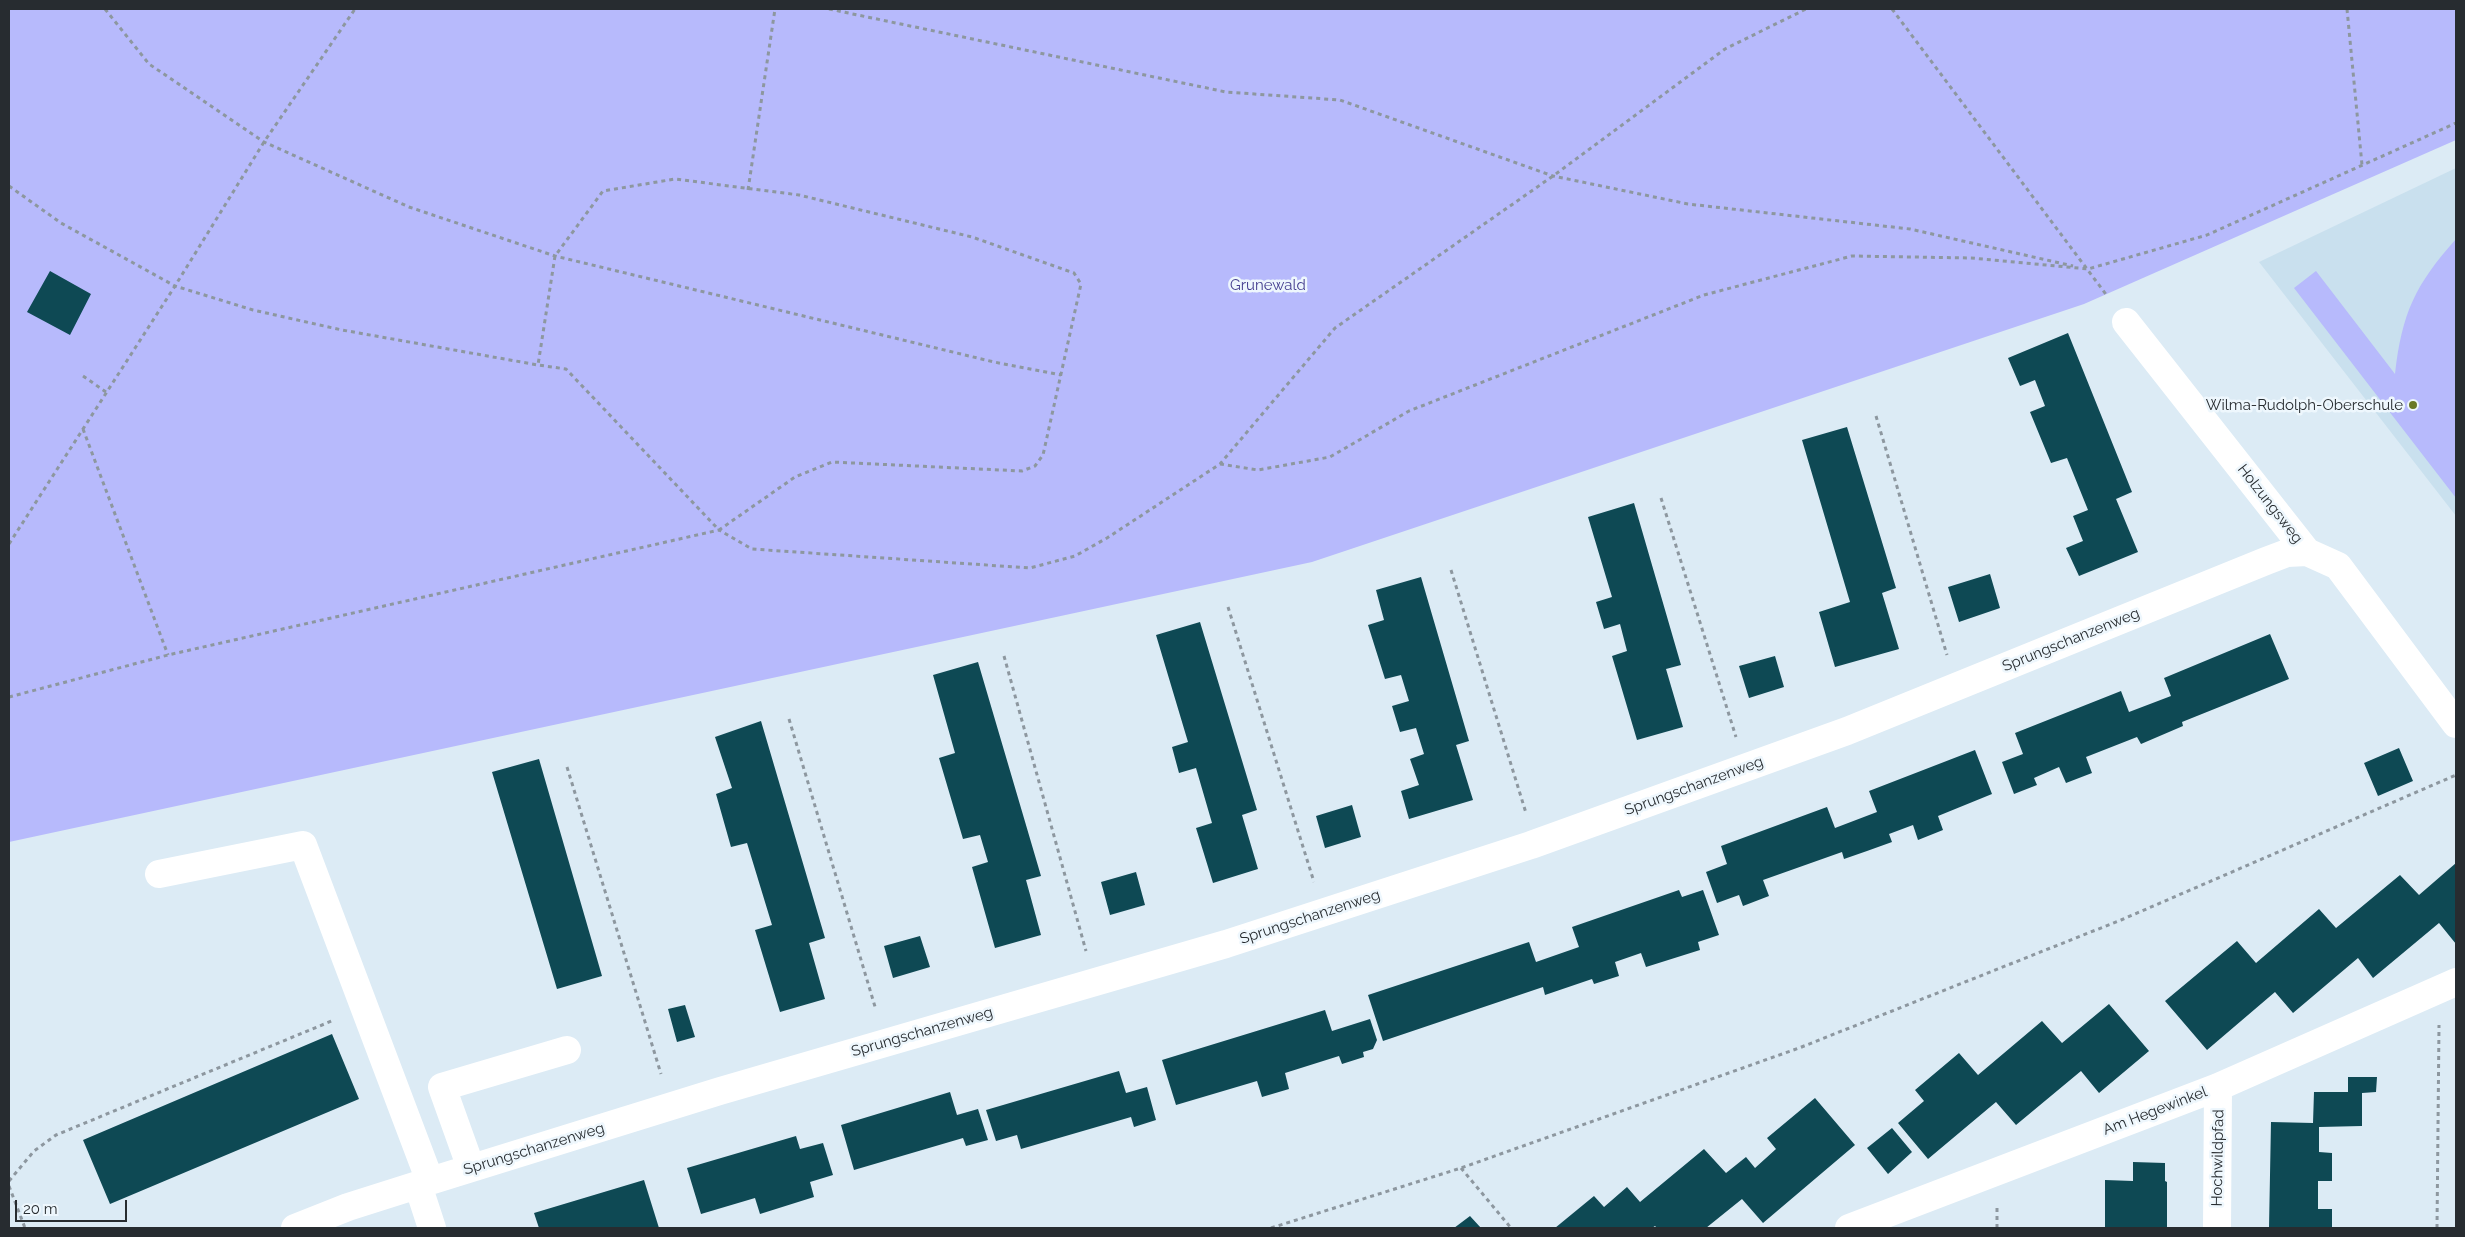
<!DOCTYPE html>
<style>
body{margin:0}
#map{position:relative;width:2465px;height:1237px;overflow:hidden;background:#dcebf5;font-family:Raleway,sans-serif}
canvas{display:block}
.frame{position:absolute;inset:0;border:10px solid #272c30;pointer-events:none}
.scale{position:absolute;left:15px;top:1200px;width:112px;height:22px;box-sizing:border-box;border:2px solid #272c30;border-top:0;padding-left:6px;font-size:15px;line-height:18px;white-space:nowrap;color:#272c30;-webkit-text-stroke:4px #eef7fd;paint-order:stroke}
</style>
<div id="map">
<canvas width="2465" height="1237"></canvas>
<div class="frame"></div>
<div class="scale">20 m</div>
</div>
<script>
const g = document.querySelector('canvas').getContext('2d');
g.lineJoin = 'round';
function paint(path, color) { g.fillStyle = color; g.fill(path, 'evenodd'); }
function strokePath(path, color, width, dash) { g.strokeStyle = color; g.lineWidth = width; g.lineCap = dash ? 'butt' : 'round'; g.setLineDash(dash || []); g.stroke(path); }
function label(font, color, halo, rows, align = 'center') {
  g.font = font + ' Raleway,sans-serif'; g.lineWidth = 5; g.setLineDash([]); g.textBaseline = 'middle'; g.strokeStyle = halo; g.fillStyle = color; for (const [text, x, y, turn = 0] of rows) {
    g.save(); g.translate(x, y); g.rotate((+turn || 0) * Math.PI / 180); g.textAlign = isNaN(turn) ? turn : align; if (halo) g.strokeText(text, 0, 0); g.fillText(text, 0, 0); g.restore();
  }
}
paint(new Path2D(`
 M2456,168V516L2259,262Z`), '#c9e0ee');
paint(new Path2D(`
 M9,9H2456V140L2084,304L1312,562L9,842Z
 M2456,239V498L2294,288L2316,271L2395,374C2402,313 2415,285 2456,239Z`), '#b7bafc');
paint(new Path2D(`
 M50,271L91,294L70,335L27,312Z
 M2068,333L2132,492L2116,499L2138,552L2079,576L2066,548L2083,541L2073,516L2088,510L2067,458L2051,463L2030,412L2045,406L2035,380L2020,386L2008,358Z
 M1847,427L1896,588L1882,593L1899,649L1835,667L1819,612L1850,602L1802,440Z
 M1634,503L1681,665L1666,669L1683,727L1637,740L1612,656L1627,651L1620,624L1604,629L1596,602L1612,597L1588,517Z
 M1990,574L2000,608L1959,622L1948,587Z
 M1421,577L1469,741L1456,745L1473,800L1409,819L1401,791L1419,785L1410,759L1424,754L1416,728L1400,732L1392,706L1409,701L1401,675L1385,679L1368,625L1384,620L1376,590Z
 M1200,622L1257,810L1242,815L1258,869L1213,883L1196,828L1212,823L1196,768L1179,773L1172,747L1188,742L1156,635Z
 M2270,634L2289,679L2182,722L2183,726L2141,744L2137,737L2086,757L2092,773L2066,783L2059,767L2034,778L2037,785L2014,794L2002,762L2023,754L2015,733L2121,691L2129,712L2171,696L2164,678Z
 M1775,656L1784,687L1749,698L1739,666Z
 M978,662L1041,876L1026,880L1041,935L995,948L972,867L988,862L980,835L963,839L939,758L955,753L933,675Z
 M761,721L825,938L809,943L825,999L780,1012L755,930L772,925L747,843L731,847L716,794L732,788L715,737Z
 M2399,748L2413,781L2378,796L2364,763Z
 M1975,750L1992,794L1938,816L1943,830L1918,840L1913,825L1889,834L1892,842L1867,851L1844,859L1842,852L1763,880L1769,896L1743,906L1739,895L1717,903L1706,872L1727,864L1721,846L1827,807L1835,828L1877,812L1869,791Z
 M539,759L602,976L557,989L492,772Z
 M1352,805L1361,837L1325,848L1316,816Z
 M2456,863V944L2439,923L2373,978L2358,958L2293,1013L2275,992L2207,1050L2165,1001L2237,941L2256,963L2319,909L2336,928L2400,875L2419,895Z
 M1136,872L1145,905L1110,915L1101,882Z
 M1679,890L1682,897L1703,890L1719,935L1698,942L1700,950L1646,967L1641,953L1615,962L1619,976L1594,984L1592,979L1545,995L1543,987L1383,1041L1368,995L1529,942L1536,962L1579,947L1572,927Z
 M920,936L930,967L893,978L884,946Z
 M2109,1004L2149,1051L2099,1093L2081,1071L2016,1125L1996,1102L1928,1159L1898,1123L1924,1101L1915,1090L1959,1053L1978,1075L2042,1021L2062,1043Z
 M685,1005L695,1037L677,1042L668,1009Z
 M1325,1010L1332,1031L1370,1019L1377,1040L1373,1049L1363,1052L1364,1057L1342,1064L1339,1056L1285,1073L1289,1089L1262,1097L1257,1081L1176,1105L1162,1060Z
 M332,1034L359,1099L110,1204L83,1140Z
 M1119,1071L1126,1093L1147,1087L1156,1120L1134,1127L1131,1117L1021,1149L1017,1135L996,1141L986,1110Z
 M2348,1077H2377L2376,1092L2362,1093V1126L2319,1127V1152L2332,1153V1181H2318V1209H2332V1228H2269L2271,1122L2313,1123L2314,1092H2348Z
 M950,1092L957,1115L978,1109L988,1140L966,1146L963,1138L854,1170L841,1125Z
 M1815,1098L1855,1145L1763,1223L1742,1199L1706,1228H1657L1655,1226L1652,1228H1555L1594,1196L1604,1207L1627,1187L1640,1202L1704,1149L1726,1173L1746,1157L1755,1168L1776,1149L1767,1138Z
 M1892,1128L1912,1152L1888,1174L1867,1148Z
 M796,1136L800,1149L823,1143L833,1175L810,1182L814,1197L760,1214L755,1198L701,1214L687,1168Z
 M2133,1162L2165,1163V1181L2167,1182V1228H2105V1180L2133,1181Z
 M644,1180L659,1228H539L534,1213Z
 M1470,1216L1481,1228H1454Z`), '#0e4954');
strokePath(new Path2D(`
 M105,9L149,64L264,142L409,207L555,256L994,362L1061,375
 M829,9L1226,92L1340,100L1553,176L1688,204L1910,229L2073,266
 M1892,9L2108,297
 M2347,9L2362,165
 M9,186L61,223L175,286L253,310L342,330L538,365L566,369L719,530L795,477L832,462L1022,471L1035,466L1043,455L1081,284L1074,273L972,237L799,195L675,179L603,191L555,256L538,365
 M748,190L775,9
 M83,376L106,392
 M1876,416L1947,655
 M83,429L168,655
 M1220,464L1258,470L1330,457L1409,411L1704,295L1852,256L1971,258L2088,269L2207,235L2456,123
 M1661,498L1736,737
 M9,544L175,286L264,142L355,9
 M1451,570L1526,813
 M1228,607L1314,882
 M1004,656L1086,951
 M9,697L168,655L719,530L752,549L1030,568L1075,556L1107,538L1220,464L1335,328L1553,176L1725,49L1806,9
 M789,719L876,1010
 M567,767L661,1074
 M1461,1168L1511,1228
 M9,1181L34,1151L56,1135L334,1020
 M9,1186L25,1228
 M1271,1228L1461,1168L1799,1048L2121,920L2456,775
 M1997,1228V1207
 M2437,1228L2439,1025`), '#8d979f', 3, [4, 4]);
strokePath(new Path2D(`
 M2126,322L2307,552L2338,566L2456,724
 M159,874L303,845L430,1181
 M471,1168L442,1087L567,1050
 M418,1185L432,1228
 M295,1228L348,1207L430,1181L720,1091L1226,944L1531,845L1847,731L2266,561L2287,553L2307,552
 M1849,1228L2218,1087L2456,982
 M2217,1228L2218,1087`), '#fff', 28);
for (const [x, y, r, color] of [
 [2413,405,5,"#6a7927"]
]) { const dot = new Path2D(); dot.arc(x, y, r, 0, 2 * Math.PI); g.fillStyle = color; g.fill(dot); strokePath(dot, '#eef7fd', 2); }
label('15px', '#443e8f', '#eef7fd', [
 ["Grunewald",1268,285]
]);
label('15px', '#272c30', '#eef7fd', [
 ["Wilma-Rudolph-Oberschule",2403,405]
], 'right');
label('15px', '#272c30', '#eef7fd', [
 ["Holzungsweg",2270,504,52],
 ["Sprungschanzenweg",2071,640,-22],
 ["Sprungschanzenweg",1694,786,-20],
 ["Sprungschanzenweg",1310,917,-18],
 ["Sprungschanzenweg",922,1032,-16],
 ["Am Hegewinkel",2155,1111,-21],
 ["Sprungschanzenweg",534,1149,-17],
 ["Hochwildpfad",2218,1158,-89]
]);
</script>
